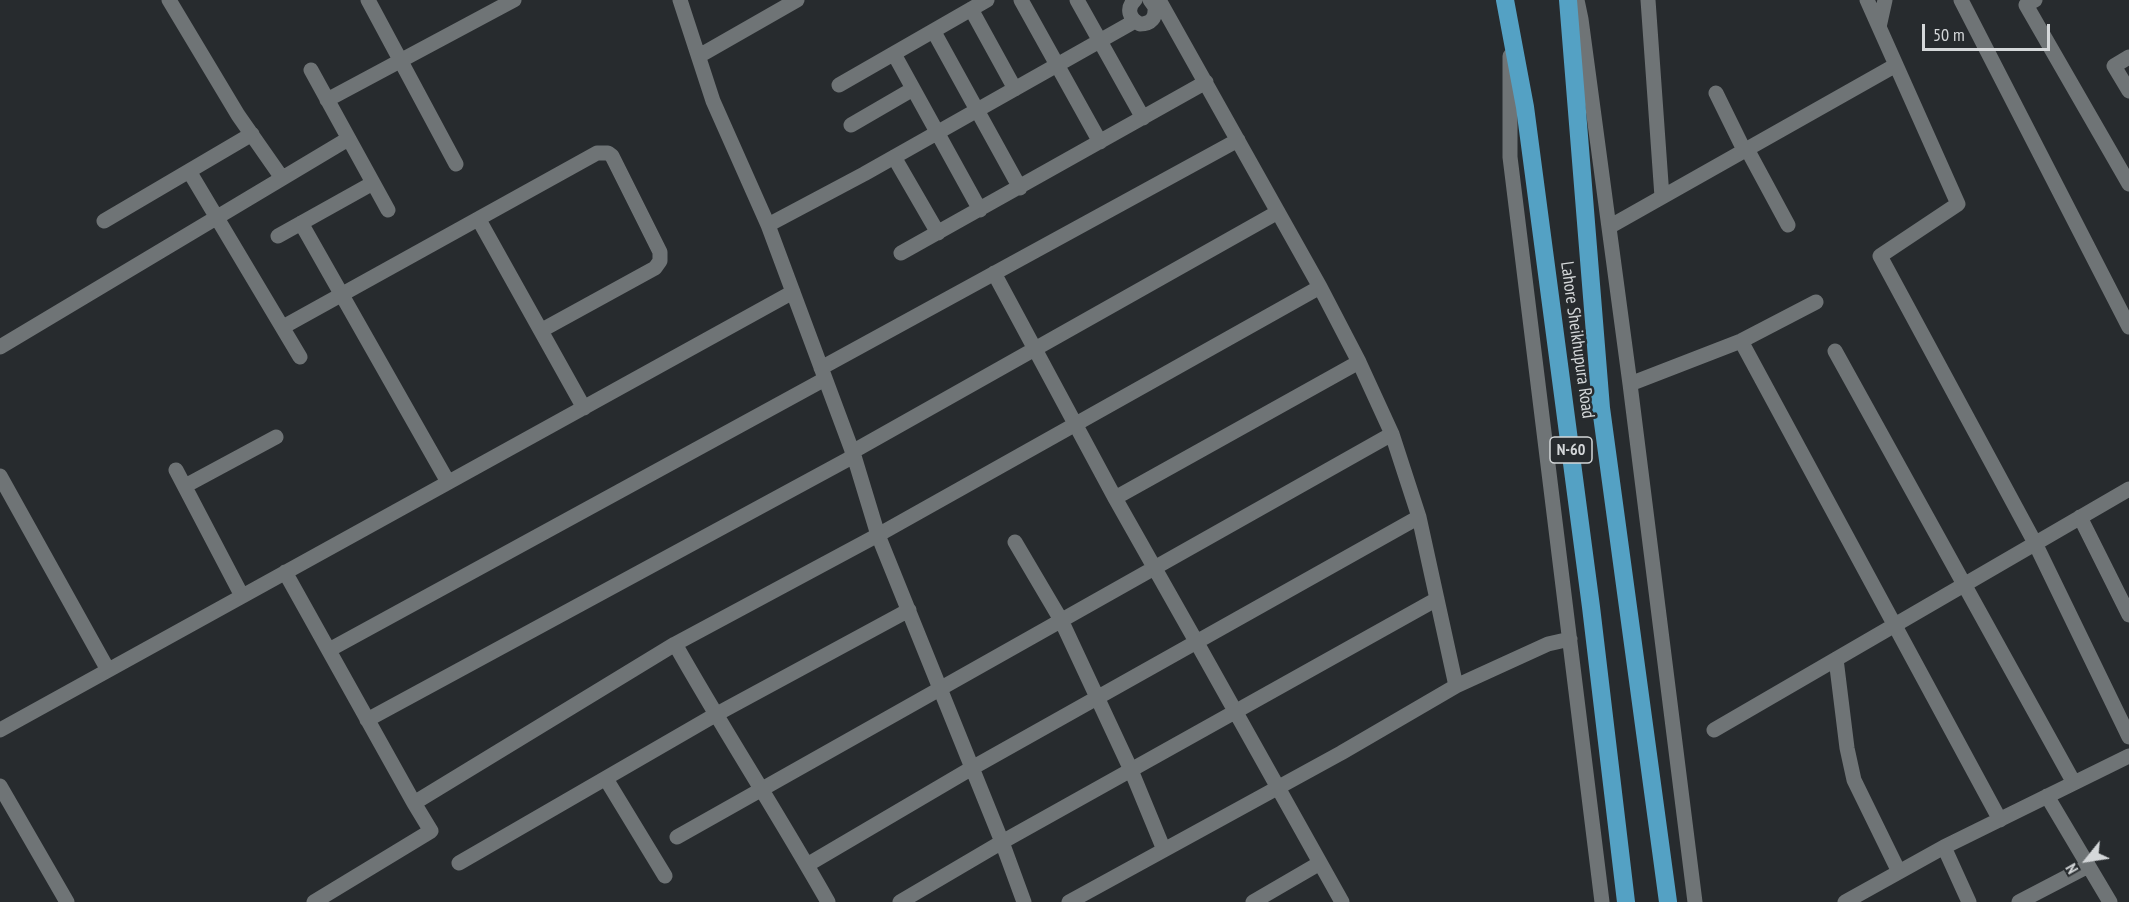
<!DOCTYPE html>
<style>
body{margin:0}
#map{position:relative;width:2129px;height:902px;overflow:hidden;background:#272b2e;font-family:"PT Sans Narrow",sans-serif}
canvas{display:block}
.north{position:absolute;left:2057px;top:830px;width:60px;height:60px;-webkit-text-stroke:4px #272b2e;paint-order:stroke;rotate:240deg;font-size:16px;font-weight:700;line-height:24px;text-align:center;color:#d4d7d9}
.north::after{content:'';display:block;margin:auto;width:21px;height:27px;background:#d4d7d9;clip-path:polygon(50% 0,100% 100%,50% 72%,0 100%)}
.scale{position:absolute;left:1922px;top:24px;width:128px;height:27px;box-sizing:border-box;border:3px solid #d4d7d9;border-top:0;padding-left:8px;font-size:18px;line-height:21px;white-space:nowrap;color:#d4d7d9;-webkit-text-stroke:4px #272b2e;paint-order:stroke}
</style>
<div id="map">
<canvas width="2129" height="902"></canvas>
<div class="north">N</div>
<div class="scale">50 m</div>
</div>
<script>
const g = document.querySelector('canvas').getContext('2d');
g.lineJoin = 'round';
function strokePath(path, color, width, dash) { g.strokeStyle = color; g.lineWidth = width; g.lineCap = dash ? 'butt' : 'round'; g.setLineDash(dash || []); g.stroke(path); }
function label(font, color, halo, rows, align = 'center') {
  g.font = font + ' "PT Sans Narrow",sans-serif'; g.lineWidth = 5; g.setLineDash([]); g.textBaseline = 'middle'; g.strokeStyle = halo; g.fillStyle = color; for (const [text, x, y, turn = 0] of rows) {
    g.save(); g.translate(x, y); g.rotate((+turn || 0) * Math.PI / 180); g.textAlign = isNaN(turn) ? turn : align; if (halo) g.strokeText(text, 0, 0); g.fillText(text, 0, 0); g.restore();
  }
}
strokePath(new Path2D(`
 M169,0L238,115L282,178
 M368,0L456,164
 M680,0L713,101L768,225L854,456L878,535L1002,842L1024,902
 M1021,0L1100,142
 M1077,0L1143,118
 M1135,0C1126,8 1129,19 1140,24C1151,24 1156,18 1155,7L1150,0
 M1159,0L1320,287L1359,362L1392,434L1419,517L1456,686
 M1577,0L1581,19L1630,384L1695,902
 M1648,0L1662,197
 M1867,0L1958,204L1880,256L2035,543L2129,737
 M1961,0L2129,327
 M2035,0L2026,5L2129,184
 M971,9L1015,89
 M1879,27L1885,0
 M934,32L1020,188
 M894,54L980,210
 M699,56L797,0
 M1510,56V157L1602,902
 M2129,57L2114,66L2129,91
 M311,70L388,210
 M839,85L987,0
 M1716,93L1744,150
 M327,100L514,0
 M851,125L913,89
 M1747,149L1788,225
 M894,157L938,233
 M189,171L300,357
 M479,220L584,408
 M104,221L252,134
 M301,223L448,482
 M768,225L864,174L1135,21
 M1609,227L1896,65
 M278,236L373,183
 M901,253L1206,82
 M994,273L1115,498L1197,643L1342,902
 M283,327L597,153H608L612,156L660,252V261L655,268L542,330
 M1741,341L2000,820
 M0,347L348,139
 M1835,351L2074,783
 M821,368L1238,140
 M1630,384L1741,341L1816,302
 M852,452L1278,212
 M176,470L242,596
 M0,476L108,670
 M185,486L276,437
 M1115,498L1359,362
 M2080,517L2129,615
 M1015,542L1061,620L1131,770L1164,850
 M285,572L414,803
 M675,644C724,731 779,815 828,902
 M329,650L825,379
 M1836,659L1847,748L1854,780L1899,872
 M367,720L854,456
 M0,730L793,292
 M1714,730L2129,489
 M606,779L665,876
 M0,786L67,902
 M2047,796L2110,902
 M677,837L1392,434
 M1944,847L1969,902
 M459,863L715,715L909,610
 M807,865L972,768L1419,517
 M314,902L431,831L414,803L675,644L878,535L1320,287
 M900,902L1002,842L1437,599
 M1069,902L1341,753L1456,686L1548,644L1570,639
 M1253,902L1320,863
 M1845,902L1944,847L2129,756
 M2019,902L2088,866`), '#6f7476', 15);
strokePath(new Path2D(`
 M1505,0L1525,107L1591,607L1626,902
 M1568,0L1601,408L1668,902`), '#54a1c4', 18);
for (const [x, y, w] of [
 [1571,450,42]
]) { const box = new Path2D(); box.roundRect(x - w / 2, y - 13, w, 26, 4.5); g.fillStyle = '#272b2e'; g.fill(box); strokePath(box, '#d4d7d9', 1.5); }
label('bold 16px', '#d4d7d9', null, [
 ["N-60",1571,450]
]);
label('18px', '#d4d7d9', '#272b2e', [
 ["Lahore Sheikhupura Road",1577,340,82]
]);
</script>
